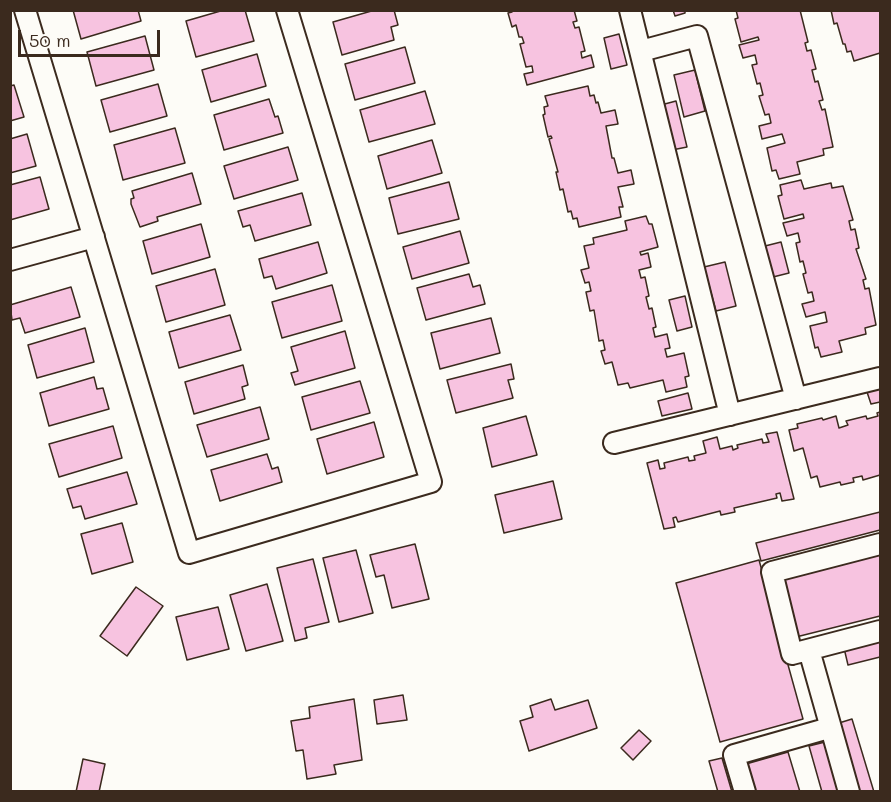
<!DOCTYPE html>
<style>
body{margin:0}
#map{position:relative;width:891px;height:802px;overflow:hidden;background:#fdfcf7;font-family:Mali,sans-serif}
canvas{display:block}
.frame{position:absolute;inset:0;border:12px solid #3b2a1e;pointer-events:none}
.scale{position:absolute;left:18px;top:30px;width:142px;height:27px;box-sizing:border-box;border:3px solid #3b2a1e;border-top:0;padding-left:8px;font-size:18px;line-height:21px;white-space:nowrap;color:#3b2a1e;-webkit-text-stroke:4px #fdfcf7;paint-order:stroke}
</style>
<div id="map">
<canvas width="891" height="802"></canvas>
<div class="frame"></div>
<div class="scale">50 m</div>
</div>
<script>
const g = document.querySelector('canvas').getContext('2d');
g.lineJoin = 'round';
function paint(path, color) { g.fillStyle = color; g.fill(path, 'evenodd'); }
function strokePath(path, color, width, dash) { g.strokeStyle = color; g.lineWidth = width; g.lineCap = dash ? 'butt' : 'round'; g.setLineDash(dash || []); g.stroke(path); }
const building = new Path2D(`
 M73,10H138L141,21L81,39Z
 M224,10H245L254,41L196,57L186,21Z
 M375,10H394L398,25L391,27L394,40L342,55L333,22Z
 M512,10H574L577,21L573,22L575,28L579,27L585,51L581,52L582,58L591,55L594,67L527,85L524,74L533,72L532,66L526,67L520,44L524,43L522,37H519L516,25L512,27L508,13L512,12Z
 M673,10H685V13L675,16Z
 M736,10H800L808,42L805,43L807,51L811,50L816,69L812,70L815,82L818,81L823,100L819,101L822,110L825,109L833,147L823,149L824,155L797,162L800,174L779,179L776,170L772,171L767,148L785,143L782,134L762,139L759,126L771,123L769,114L765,115L759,96L763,95L760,83L757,84L752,65L757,64L755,55L743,58L739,45L759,40L758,37L741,42L735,19L738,18Z
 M831,10H880V53L854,61L851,51L847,52L845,44H843L837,23L834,24Z
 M619,34L627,65L611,69L604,38Z
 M145,36L154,70L96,86L87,52Z
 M405,47L415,83L355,100L345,64Z
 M257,54L266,86L211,102L202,70Z
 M695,70L705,111L684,117L674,75Z
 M158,84L167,116L110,132L101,100Z
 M14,85L24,117L10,121V86Z
 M588,86L590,96L594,95L596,103L598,102L601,113L615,110L618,124L606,126L612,158H614L618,173L631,170L634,184L618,187L623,207H619L621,217L579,227L577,218L573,219L571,211L568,212L563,189L560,190L556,172H558L549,139L552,138L551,136L548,137L543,115L545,114L544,107L548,106L545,96Z
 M425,91L435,124L369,142L360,110Z
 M269,99L275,117L278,116L283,133L224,150L214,115Z
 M676,101L687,147L672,150L661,105Z
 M175,128L185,163L123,180L114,145Z
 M27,134L36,166L10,173V139Z
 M432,140L442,173L387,189L378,156Z
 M288,147L298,180L234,199L224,166Z
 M192,173L201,204L157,217L158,221L140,227L131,204V199L134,198L132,191Z
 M40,177L49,209L10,220V185Z
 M801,180L804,189L831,183L832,188L843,186L853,220L849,221L851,230L855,229L859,248L856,249L866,279L863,280L865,289L869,288L876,325L865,328L866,334L839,341L842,352L821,357L818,347L815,348L810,326L827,322L825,312L806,317L802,304L814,301L812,292L808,293L803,274L806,273L803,261L800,262L796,243L800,242L798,233L787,236L783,223L804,218L803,214L784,219L778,196L782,195L780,185Z
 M449,182L459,219L398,234L389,198Z
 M302,193L311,225L255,241L250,225L243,227L238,211Z
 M646,216L649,224H652L658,247L640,252L641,255L648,253L651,267L639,270L641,278L645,277L649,296L646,297L649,309L652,308L656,327L653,328L655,337L667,334L670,348L665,349L667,357L684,353L689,376L685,377L687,387L666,392L663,380L630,388L628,383L618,385L612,362L605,364L601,351L605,350L603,340L599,341L594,310L590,311L586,292L591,291L589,282L585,283L581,270L589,268L584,246L594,244L593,238L627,230L625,221Z
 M201,224L210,257L152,274L143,241Z
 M460,231L469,263L412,279L403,247Z
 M318,242L327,273L276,289L272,276L264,278L259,259Z
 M781,242L789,273L773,277L765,246Z
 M725,262L736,306L716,311L704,267Z
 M215,269L225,305L166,322L156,286Z
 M469,274L473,287L480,285L485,304L426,320L417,288Z
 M332,285L342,321L282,338L272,302Z
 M71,287L80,317L25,333L20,318L12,320L10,305Z
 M685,296L692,327L677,331L669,300Z
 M230,315L241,350L179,368L169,332Z
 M491,318L500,353L440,369L431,333Z
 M85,328L94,362L37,378L28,345Z
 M345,331L355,368L295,385L291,373L298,371L291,347Z
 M511,364L514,379L508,380L513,398L456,413L447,380Z
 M243,365L248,385L242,387L245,399L194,414L185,382Z
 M94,377L97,389L103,388L109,409L49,426L40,393Z
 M360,381L370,413L311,430L302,397Z
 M880,385V402L871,404L866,389Z
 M688,393L692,409L662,416L658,401Z
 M260,407L269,439L207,457L197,425Z
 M880,412V475L863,480L862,476L853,478L854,482L841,485L840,482L820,487L817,476L811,478L803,448L794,451L789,430L798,428L797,424L822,418L823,420L836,416L839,428L848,425L846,421L866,416L867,419L878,416L877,413Z
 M526,416L537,455L492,467L483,428Z
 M374,422L384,457L327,474L317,439Z
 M113,426L122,458L59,477L49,444Z
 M777,432L794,499L782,501L780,493L776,494L777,498L734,508L735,512L721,515L720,511L678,522L676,517L673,518L675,527L664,529L647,463L658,460L660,469L665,468L664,463L688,457L689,461L695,460L694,456L706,453L703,441L717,437L720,449L732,446L733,450L738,448L737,445L762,439L763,443L769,442L766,434Z
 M267,454L272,469L278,467L282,482L220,501L211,470Z
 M127,472L137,504L85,519L81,506L73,508L67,489Z
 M553,481L562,519L504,533L495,495Z
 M880,512V530L761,561L756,543Z
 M122,523L133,562L92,574L81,534Z
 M415,544L429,599L392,608L384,575L376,577L370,555Z
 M356,550L373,613L339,622L323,558Z
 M880,552V616L796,637L781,577Z
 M313,559L329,622L305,628L307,638L295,641L277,568Z
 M759,560L803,719L720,742L676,583Z
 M267,584L283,641L246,651L230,595Z
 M136,587L163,606L127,656L100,636Z
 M218,607L229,649L187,660L176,617Z
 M880,639V657L848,665L844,648Z
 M403,695L407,720L377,724L374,700Z
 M354,699L362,760L334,765L336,774L307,779L303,750L296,751L291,721L310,718L309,707Z
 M551,699L555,710L588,700L597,728L529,751L520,721L533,717L530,706Z
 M852,719L874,792H860L839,723Z
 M639,730L651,741L633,760L621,748Z
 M825,742L840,792H822L809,746Z
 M788,752L800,792H754L746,764Z
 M722,758L732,792H718L709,761Z
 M83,759L105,764L99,792H76Z`);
paint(building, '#f7c3e0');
strokePath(building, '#3b2a1e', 1.5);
const minor = new Path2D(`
 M25,10L189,553L431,482L287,10
 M630,10L730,415
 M641,51L697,36L796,399
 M10,260L94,237
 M614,443L880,378
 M880,544L772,572L792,654L880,631
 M809,650L849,792
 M745,792L734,755L829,728`);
strokePath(minor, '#3b2a1e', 24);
strokePath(minor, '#fdfcf7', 20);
</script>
